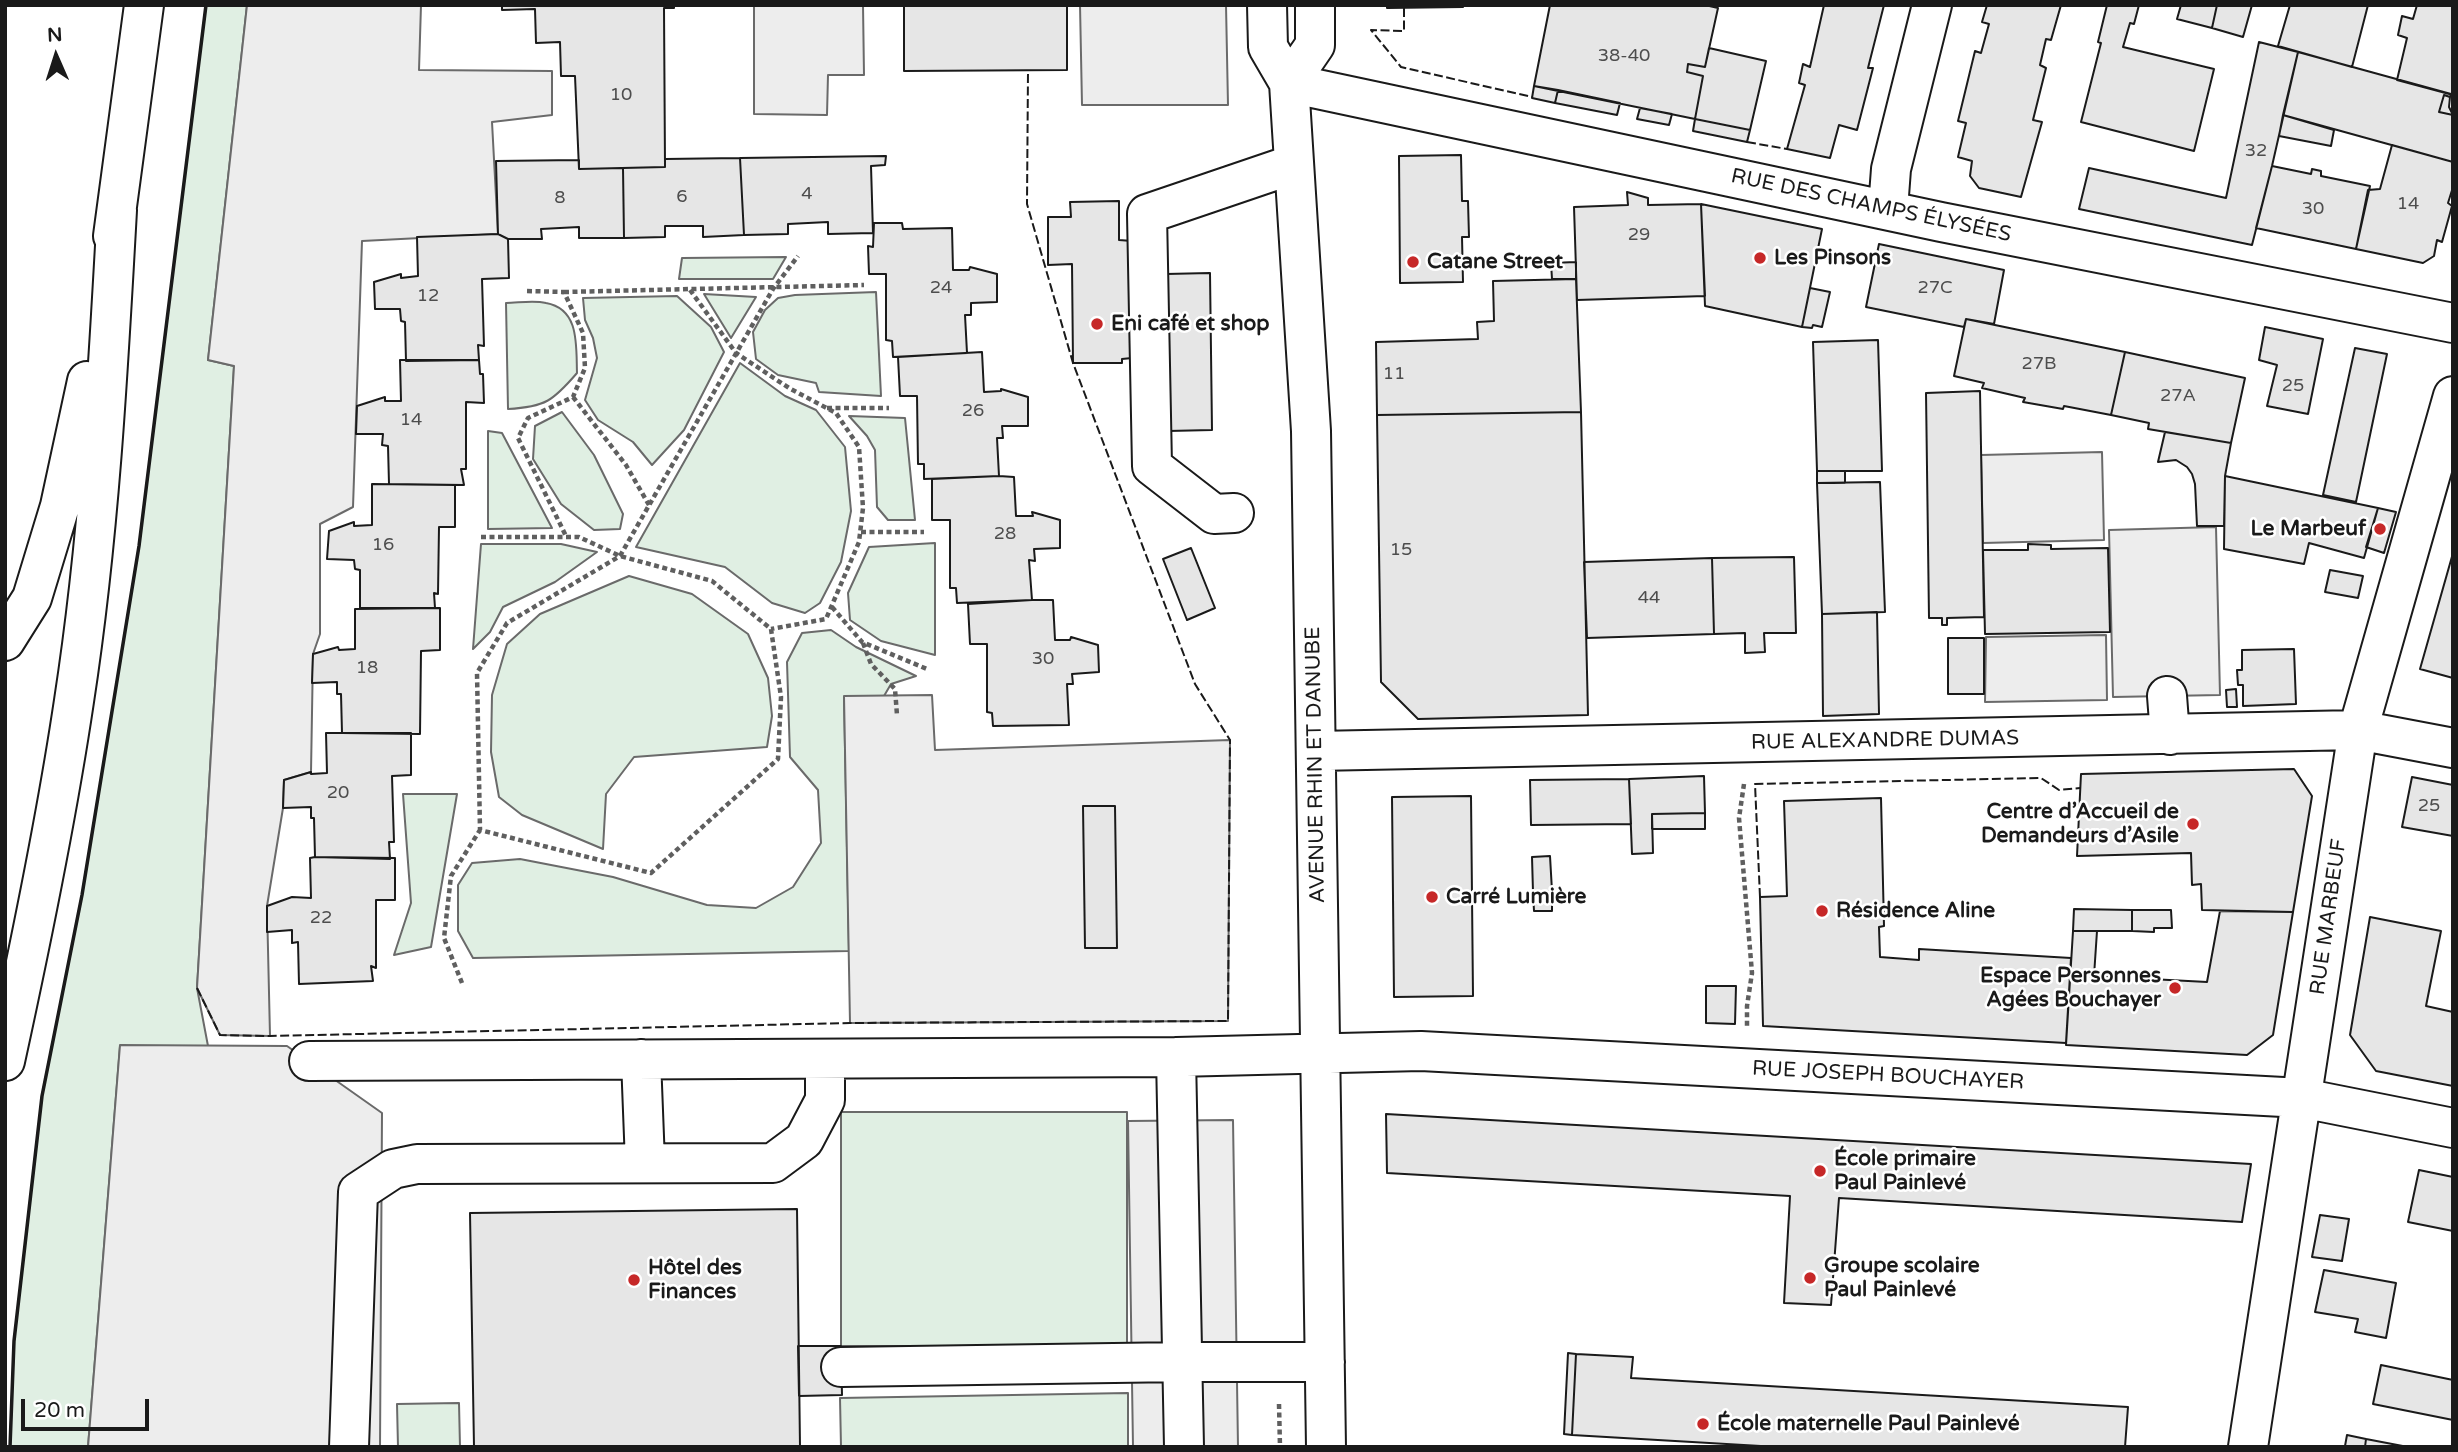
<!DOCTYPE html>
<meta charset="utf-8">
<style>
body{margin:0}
#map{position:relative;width:2458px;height:1452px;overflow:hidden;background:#fff;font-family:"Varela Round",sans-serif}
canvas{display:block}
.frame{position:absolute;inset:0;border:7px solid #1a1a1a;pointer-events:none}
.north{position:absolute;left:21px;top:21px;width:70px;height:70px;-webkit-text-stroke:5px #fff;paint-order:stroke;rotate:357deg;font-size:19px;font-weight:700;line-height:28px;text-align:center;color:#1a1a1a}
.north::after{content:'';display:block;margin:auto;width:24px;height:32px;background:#1a1a1a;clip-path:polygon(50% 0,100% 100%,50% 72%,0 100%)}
.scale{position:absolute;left:21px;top:1399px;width:128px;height:32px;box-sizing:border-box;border:4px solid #1a1a1a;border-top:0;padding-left:9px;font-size:21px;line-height:24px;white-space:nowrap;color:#1a1a1a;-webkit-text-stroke:5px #fff;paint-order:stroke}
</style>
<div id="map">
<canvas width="2458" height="1452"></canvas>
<div class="frame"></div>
<div class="north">N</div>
<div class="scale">20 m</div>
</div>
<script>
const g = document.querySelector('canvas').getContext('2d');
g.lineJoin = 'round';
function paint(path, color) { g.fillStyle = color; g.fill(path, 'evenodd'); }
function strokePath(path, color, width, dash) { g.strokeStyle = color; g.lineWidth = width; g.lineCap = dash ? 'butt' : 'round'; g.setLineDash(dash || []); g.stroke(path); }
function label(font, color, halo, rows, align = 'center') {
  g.font = font + ' "Varela Round",sans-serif'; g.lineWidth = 5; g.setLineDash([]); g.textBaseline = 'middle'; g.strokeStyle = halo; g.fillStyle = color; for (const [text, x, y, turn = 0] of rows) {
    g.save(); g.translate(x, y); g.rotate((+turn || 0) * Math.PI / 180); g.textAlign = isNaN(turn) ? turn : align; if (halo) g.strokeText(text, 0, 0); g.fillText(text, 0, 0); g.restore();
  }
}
const green = new Path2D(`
 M206,5H247L208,360L234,366L197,988L208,1046H120L88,1447H10L14,1341L42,1096L82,895L139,546Z
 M786,257L773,279H679L682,258Z
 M876,292L881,396L819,392L816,383L778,375L756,359L753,332L765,310L778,298L795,295Z
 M704,294L756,297L731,338Z
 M677,296L711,327L724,352L684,430L652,465L633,442L598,420L585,400L597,358L593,338L585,320L583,298Z
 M506,303C518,303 533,300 546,303C580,309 576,346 577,373C553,401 545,407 508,409Z
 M740,363L785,396L816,410L845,447L851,511L841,562L820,603L805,613L772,603L725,567L636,547Z
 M562,412L594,455L623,514L620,529L594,530L561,504L533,459L535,426Z
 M849,416L905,418L915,520H888L877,507L875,450L867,436Z
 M488,431L502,433L552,528L488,529Z
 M935,543V655L881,641L850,620L848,593L869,547Z
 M481,544H561L597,552L555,582L503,607L490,632L473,649Z
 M629,576L692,594L748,634L768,678L772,716L767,747L634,757L606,794L603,849L522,815L499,797L491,752L492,695L507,644L540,614Z
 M831,630L856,647L916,676L891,684L884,696L844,697L849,951L473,958L458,931V885L472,863L520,859L613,877L707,905L756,908L793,887L821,843L818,790L790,757L787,662L802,633Z
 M403,794H457L431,947L394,955L411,903Z
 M841,1112H1127V1346H841Z
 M1128,1393V1447H841L840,1398Z
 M459,1403L460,1447H398L397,1404Z`);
paint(green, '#e0efe3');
strokePath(green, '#6a6a6a', 2);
const parking = new Path2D(`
 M247,5H421L419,70L552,71V115L492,122L498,234L362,241L353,507L320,524V634L313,654L311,772L284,780L283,808L267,906L270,1036L220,1035L197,988L234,366L208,360Z
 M754,5H863L864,75H828L827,115L754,114Z
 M1080,5H1226L1228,105H1082Z
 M2102,452L2104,540L1983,543L1981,455Z
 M2216,527L2220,695L2113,697L2109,530Z
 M2106,635L2107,700L1985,702L1986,637Z
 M932,695L935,750L1230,740L1228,1021L850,1023L844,696Z
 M120,1045L287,1046L382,1113L380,1447H88Z
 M1233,1120L1238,1447H1133L1128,1121Z`);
paint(parking, '#ededed');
strokePath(parking, '#6a6a6a', 2);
const building = new Path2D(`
 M502,5H674V8H664L665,167L579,169L575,76H561L560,42L536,43L535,9L502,10Z
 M904,5H1067V70L904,71Z
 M1387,5H1462L1463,7L1387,8Z
 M1550,5H1705L1718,8L1705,67L1688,64L1687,72L1703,76L1695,119L1534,86Z
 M1824,5H1884L1868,68H1873L1857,130L1839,125L1830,158L1787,149L1805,85L1799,83L1803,64L1810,67Z
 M1987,5H2061L2051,40L2046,39L2040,65L2046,68L2033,120L2042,122L2021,197L1979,188L1970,176L1972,161L1958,157L1966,123L1958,121L1975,51L1981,53L1989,24L1982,22Z
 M2107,5H2139L2134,24L2130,23L2123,47L2214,69L2194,151L2081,122L2101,43L2098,42Z
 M2181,5H2217L2212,28L2177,19Z
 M2217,5H2252L2243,37L2212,28Z
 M2290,5H2368L2352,67L2278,46Z
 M2417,5H2453V95L2397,80L2407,38L2398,35L2402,16L2413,19Z
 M2259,42L2298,52L2272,166L2252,245L2079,209L2089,168L2226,198Z
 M1709,48L1766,61L1750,130L1695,119L1703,76L1687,72L1688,64L1705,67Z
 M2298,52L2451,94L2450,97L2444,95L2439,112L2453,115V162L2283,115Z
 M1534,86L1558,90L1555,103L1532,98Z
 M1558,90L1620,103L1617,115L1555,103Z
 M2444,95L2450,97L2449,107L2453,115L2439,112Z
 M1640,108L1672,114L1669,125L1637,119Z
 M2283,115L2334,130L2331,146L2279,136Z
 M1695,119L1750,130L1747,142L1693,131Z
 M2392,145L2453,162V187L2448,203L2452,206L2442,242L2437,240L2434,256L2423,263L2356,249L2368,190L2380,189Z
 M1461,155L1462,201H1468L1469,237H1462L1463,282L1400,283L1399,156Z
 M886,156L885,165L871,166L873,233L828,234V222L788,224V234L744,235L740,158Z
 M740,158L744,235L703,237V226H665V237L624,238L623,168L665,167V159Z
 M579,160V169L623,168L624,238H579V227L541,229L542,239H508L498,234L496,161Z
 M2272,166L2311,174L2312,169L2321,171V176L2370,186L2356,249L2256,228Z
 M1627,192L1648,198V205L1701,204L1705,296L1577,300L1574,207L1628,205Z
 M1119,201V240L1132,241V358L1122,359V363H1073L1072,264L1048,265V217H1071L1070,202Z
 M1701,204L1822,229L1802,327L1705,306Z
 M874,223H902L903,229L952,228L953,270H969L970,267L997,274V302L971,303V315H965L967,353L893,357L892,341L886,340V274H869L868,246L873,247Z
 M498,234L508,239L509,278L482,279L484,346L478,345L479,360L406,361L405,322L401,321L400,309H375L374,282L401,274V278L418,276L417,237Z
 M1879,244L2004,270L1994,324L1966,319L1964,327L1866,307Z
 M1576,262V279H1552L1551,263Z
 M1210,273L1212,430L1168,431L1166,274Z
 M1576,279L1581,412L1377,415L1376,342L1478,339L1477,322L1494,321L1493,281Z
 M1810,288L1830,292L1822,327L1813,325L1812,328L1802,327Z
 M1966,319L2125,352L2111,415L2064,406L2063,409L2023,402L2025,398L1982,388L1984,383L1954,376Z
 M2265,327L2323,339L2308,414L2267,406L2277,365L2259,360Z
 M1878,340L1882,471H1817L1813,342Z
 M2355,348L2387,354L2356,502L2323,495Z
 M982,352L984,392L1001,391V389L1028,397V426H1002L1003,438H997L999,476L924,479V464H918L917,396H900L898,357Z
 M2125,352L2245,378L2231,443L2148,429L2149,423L2111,415Z
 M400,360H479L480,374H483L484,403L466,402V469H461L464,485L389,484L388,446L382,445L383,434H356L357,406L385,397V401H401Z
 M1980,391L1984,617L1947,618V625H1942V618H1929L1926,393Z
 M1581,412L1588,715L1418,719L1381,682L1377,415Z
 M2165,432L2231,443L2225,476L2224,526H2197L2195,484L2192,474L2187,467L2176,460L2158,462Z
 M1817,471H1845V483H1817Z
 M999,476L1014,477L1016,516H1033L1032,512L1060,520V548L1034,549L1035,561L1029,560L1032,600L957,603L956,588H950V520H932V479Z
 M2225,476L2378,508L2364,558L2309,543L2304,564L2224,549Z
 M1880,482L1885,612L1822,614L1817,483Z
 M372,484L455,485V527H439L438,594L434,593L435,608H360V570L355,569L354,560L327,559L329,531L354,522V526L372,525Z
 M2378,508L2396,512L2384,553L2366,547Z
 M2028,544L2051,545V549L2108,548L2110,632L1985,634L1983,550H2028Z
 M1191,548L1215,608L1187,620L1163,559Z
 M2453,553V678L2420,669Z
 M1794,557L1796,633H1764L1765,652L1745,653V633L1714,634L1712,558Z
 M1712,558L1714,634L1587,638L1584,562Z
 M2330,570L2363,576L2358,598L2325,592Z
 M1032,600H1053L1055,640H1070L1071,637L1098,645L1099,672L1072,674L1073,684H1067L1069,725L993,726L992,713L987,712V644H970L968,604Z
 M440,608V650L421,651L420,734L342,733L341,694H337V682L312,683L313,654L338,647L339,650L355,649V609Z
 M1877,612L1879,714L1823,716L1822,614Z
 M1948,638H1984V694H1948Z
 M2294,649L2296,704L2243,706V685H2238L2237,670H2242V650Z
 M2236,689L2237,707H2227L2226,690Z
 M326,733H411V775L392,776L394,842H389L390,859L315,857L314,818H311V807L283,808L284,780L311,772V774L327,773Z
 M2294,769L2312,796L2293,912L2202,910L2201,884L2192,885L2191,853L2077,856L2081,774Z
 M1704,776L1705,813L1652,814L1653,853L1632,854L1629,779Z
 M2412,777L2453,785V836L2402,827Z
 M1629,779L1631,824L1531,825L1530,780Z
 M1471,796L1473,996L1394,997L1392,797Z
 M1881,798L1884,926L1879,927L1880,957L1919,960V949L2071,958L2066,1043L1763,1026L1760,897L1787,896L1784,801Z
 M1083,806H1115L1117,948H1085Z
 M1705,813V829H1652V814Z
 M1550,856L1552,891L1533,892L1532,857Z
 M315,857L395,858V900H376V968L371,966L373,981L299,984L298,942L292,943V930L267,932V906L292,897L311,898L310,858Z
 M1552,891V911H1534L1533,892Z
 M2074,909L2132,910V931H2073Z
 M2132,910H2171L2172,928H2154V932L2132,931Z
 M2220,911L2293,912L2273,1035L2247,1055L2066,1045L2073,931H2097L2094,976L2207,982Z
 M2370,917L2441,931L2426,1006L2453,1012V1086L2376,1071L2350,1035Z
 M1706,986H1736L1735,1024L1706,1023Z
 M1386,1114L2251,1164L2242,1222L1839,1198L1831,1305L1784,1303L1790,1196L1387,1173Z
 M2419,1170L2453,1177V1231L2408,1222Z
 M797,1209L800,1447H474L470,1213Z
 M2320,1215L2349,1219L2342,1261L2312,1257Z
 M2324,1270L2396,1283L2386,1338L2355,1332L2358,1319L2315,1312Z
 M798,1346H841L842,1395L799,1396Z
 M1568,1353L1576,1354L1572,1435L1564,1434Z
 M1576,1354L1633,1357L1631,1378L2128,1407L2125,1447H1778L1572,1435Z
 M2381,1365L2453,1380V1420L2373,1404Z
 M2347,1435L2366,1439L2365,1447L2345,1446Z
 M2366,1439L2408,1447H2365Z`);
paint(building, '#e6e6e6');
strokePath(building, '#1a1a1a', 2);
const minor = new Path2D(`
 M1267,5L1268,47L1289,83L1311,431L1326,1447
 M1289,83L1941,222L2453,323
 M1289,83L1315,45V5
 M1888,209L1891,169L1932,5
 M1234,513L1214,514L1152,466L1147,214L1294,164
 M2167,696L2170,735
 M1316,751L2358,730L2453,748
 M1176,1057L1184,1447
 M641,1059L645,1163
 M309,1061L1176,1057L1421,1051L2302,1098L2453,1128
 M841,1367L1182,1362H1325
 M349,1447L358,1192L393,1169L417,1164L773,1163L804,1140L825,1100V1059
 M2248,1447L2358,730L2453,396`);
const highway = new Path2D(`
 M113,236L144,5
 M5,641L32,598L60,506L87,381
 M5,1061C31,942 56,822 74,701C99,539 108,374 117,210`);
strokePath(minor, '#1a1a1a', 42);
strokePath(highway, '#1a1a1a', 42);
strokePath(new Path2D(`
 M690,290L736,353L789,388L836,413L859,447L863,508L859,542L826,619L771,629
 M527,291L564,292L583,333L585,368L573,397L528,418L518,438L566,536
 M564,292L864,285
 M573,397L626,465L649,505
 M827,408H889
 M861,532H924
 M481,537H579L620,556L712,581L771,629L781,697L778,759L651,873L480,830L477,673L507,623L620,556L773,289L798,256
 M832,607L862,642L927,669
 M863,643L871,664L895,689L897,715
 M1744,784L1739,818L1752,973L1747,1006V1026
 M462,983L444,938L451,876L480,830
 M1279,1404L1280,1447`), '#5f5f5f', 4.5, [5, 3.5]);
strokePath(minor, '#fff', 38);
strokePath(highway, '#fff', 38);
strokePath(new Path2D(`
 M1404,8V31L1371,30L1401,67L1532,97
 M1747,142L1787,149
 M1760,897L1755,784L2041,778L2059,790L2080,788
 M197,988L220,1035L270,1036L850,1023L1228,1021L1230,740L1195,684L1073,363L1027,204L1028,71`), '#1a1a1a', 2, [9, 3.5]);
strokePath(new Path2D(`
 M10,1447L14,1341L42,1096L82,895L139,546L206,5`), '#1a1a1a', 3.5);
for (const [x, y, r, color] of [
 [1760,258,7,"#c62828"],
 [1413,262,7,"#c62828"],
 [1097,324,7,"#c62828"],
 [2380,529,7,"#c62828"],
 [2193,824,7,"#c62828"],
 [1432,897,7,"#c62828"],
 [1822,911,7,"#c62828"],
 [2175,988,7,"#c62828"],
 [1820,1171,7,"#c62828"],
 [1810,1278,7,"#c62828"],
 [634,1280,7,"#c62828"],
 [1703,1424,7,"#c62828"]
]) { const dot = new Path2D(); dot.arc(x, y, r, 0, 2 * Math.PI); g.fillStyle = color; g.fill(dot); strokePath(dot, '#fff', 2.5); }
label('18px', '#4d4d4d', null, [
 ["38-40",1624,56],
 ["10",621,95],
 ["32",2256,151],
 ["4",807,194],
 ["6",682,197],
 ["8",560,198],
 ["14",2408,204],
 ["30",2313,209],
 ["29",1639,235],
 ["24",941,288],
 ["27C",1935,288],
 ["12",428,296],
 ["27B",2039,364],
 ["11",1394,374],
 ["25",2293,386],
 ["27A",2178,396],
 ["26",973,411],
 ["14",411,420],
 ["28",1005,534],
 ["16",383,545],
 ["15",1401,550],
 ["44",1649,598],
 ["30",1043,659],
 ["18",367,668],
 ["20",338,793],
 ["25",2429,806],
 ["22",321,918]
]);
label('21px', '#1a1a1a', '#fff', [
 ["RUE DES CHAMPS ÉLYSÉES",1871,206,12],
 ["RUE ALEXANDRE DUMAS",1885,741,-1],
 ["AVENUE RHIN ET DANUBE",1316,765,-91],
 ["RUE MARBEUF",2329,917,-82],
 ["RUE JOSEPH BOUCHAYER",1888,1076,3]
]);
label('bold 21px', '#1a1a1a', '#fff', [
 ["Les Pinsons",1774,258],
 ["Catane Street",1427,262],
 ["Eni café et shop",1111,324],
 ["Le Marbeuf",2366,529,"right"],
 ["Centre d’Accueil de",2179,812,"right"],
 ["Demandeurs d’Asile",2179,836,"right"],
 ["Carré Lumière",1446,897],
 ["Résidence Aline",1836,911],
 ["Espace Personnes",2161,976,"right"],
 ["Agées Bouchayer",2161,1000,"right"],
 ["École primaire",1834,1159],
 ["Paul Painlevé",1834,1183],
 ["Groupe scolaire",1824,1266],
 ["Paul Painlevé",1824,1290],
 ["Hôtel des",648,1268],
 ["Finances",648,1292],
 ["École maternelle Paul Painlevé",1717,1424]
], 'left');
</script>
